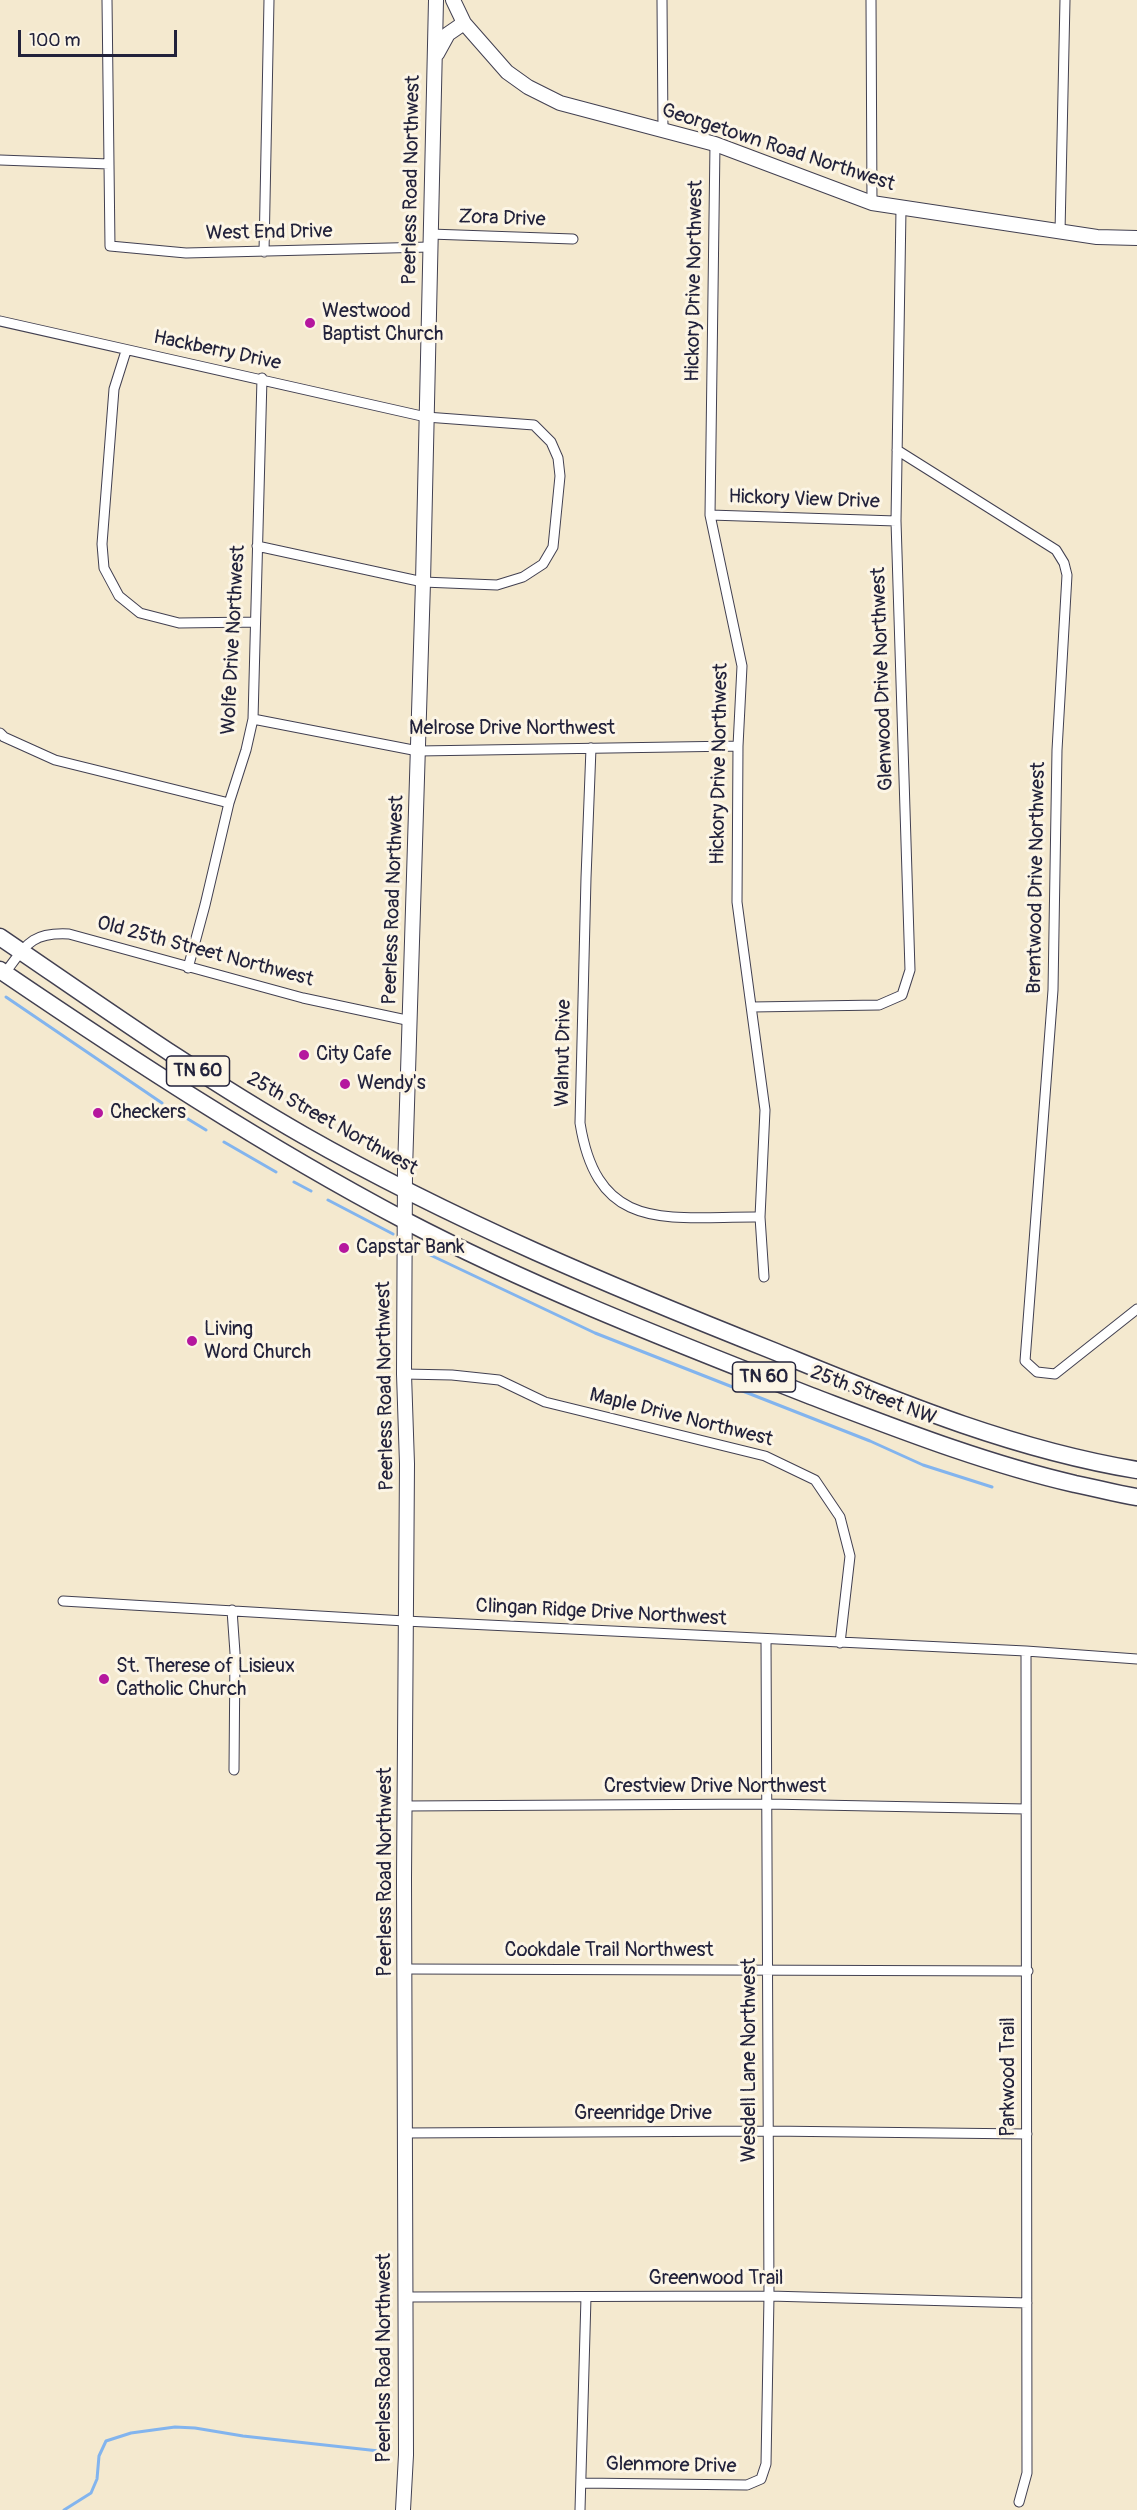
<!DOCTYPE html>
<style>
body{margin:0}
#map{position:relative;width:1137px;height:2510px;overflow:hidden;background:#f4e9cf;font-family:Pangolin,sans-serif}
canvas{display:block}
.scale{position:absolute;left:18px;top:30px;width:159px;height:27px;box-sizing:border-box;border:3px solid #22223b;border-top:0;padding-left:8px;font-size:18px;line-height:21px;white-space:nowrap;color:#22223b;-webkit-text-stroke:4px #fcf5e5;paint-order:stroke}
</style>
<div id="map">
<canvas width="1137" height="2510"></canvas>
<div class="scale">100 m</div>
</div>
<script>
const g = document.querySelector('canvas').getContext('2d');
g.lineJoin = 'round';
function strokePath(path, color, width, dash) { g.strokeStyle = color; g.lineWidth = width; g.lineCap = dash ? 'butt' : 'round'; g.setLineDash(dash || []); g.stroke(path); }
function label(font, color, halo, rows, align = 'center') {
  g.font = font + ' Pangolin,sans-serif'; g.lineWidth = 6; g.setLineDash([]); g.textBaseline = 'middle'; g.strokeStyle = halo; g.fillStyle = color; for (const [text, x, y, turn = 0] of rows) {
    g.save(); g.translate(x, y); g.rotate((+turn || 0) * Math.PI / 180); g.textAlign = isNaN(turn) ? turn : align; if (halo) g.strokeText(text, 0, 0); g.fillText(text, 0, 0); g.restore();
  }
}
strokePath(new Path2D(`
 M6,997L162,1103
 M183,1116L206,1130
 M224,1142L276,1172
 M294,1182L311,1191
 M328,1200L393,1234
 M426,1253L595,1333L870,1441L923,1465L992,1487
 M64,2510L91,2493L97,2479L99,2456L106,2441L131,2433L175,2427L195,2428L243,2436L379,2451`), '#82b4ee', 3);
const street = new Path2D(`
 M107,0L110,246L186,253L430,247
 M662,0L663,131
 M871,0L872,203
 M715,144L710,515L742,666L738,746L737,902L765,1110L760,1217L764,1277
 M0,160L109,164
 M1060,232L1065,0
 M430,234L573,239
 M264,252L269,0
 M0,321L426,417L534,425L551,442L558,458L560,476L553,547L543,564L523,577L497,585L423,582L257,546
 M126,351L114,389L102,544L104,568L119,596L140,613L179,623L255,622
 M897,450L1056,550L1064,563L1067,575L1057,750L1053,990L1025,1361L1037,1372L1055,1374L1137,1309
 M710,515L896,521
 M253,719L418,751L738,746
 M0,733L4,737L55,760L229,803
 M591,748L586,878L580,1123C598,1236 670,1216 760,1217
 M188,968L205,905L229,803L246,750L253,719L262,378
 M5,973C26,945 31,932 69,934L303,998L411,1021
 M752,1007L879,1005L902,995L910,970L896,521L901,209
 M404,1374L452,1375L499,1380L545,1402L765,1456L815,1480L840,1517L850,1556L840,1643
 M63,1601L405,1621L1026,1651L1137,1659
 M232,1610L235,1653L234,1770
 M405,1806L767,1804L1026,1809
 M406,1969L1028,1971
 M404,2133L768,2131L1027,2134
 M405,2297L769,2296L1027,2303
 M581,2483L747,2485L761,2479L766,2464L769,2296L766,1639
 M1019,2502L1027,2473L1026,1651
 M580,2510L586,2297`);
const secondary = new Path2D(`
 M453,0L464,23L507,72L528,87L560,103L715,144L872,203L1097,237L1137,238
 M437,54L448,34L464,23
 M403,2510L406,2455L404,1878L407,1464L404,1374L405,1170L423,582L436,0`);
const highway = new Path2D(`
 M0,937C100,1005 198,1075 303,1135C454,1221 615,1288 776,1352C894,1400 1010,1449 1137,1470
 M0,970C131,1059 264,1146 404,1220C534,1288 674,1342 811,1396C898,1429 984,1463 1075,1484C1096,1488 1116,1494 1137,1497`);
strokePath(street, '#424051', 11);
strokePath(secondary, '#424051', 16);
strokePath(highway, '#424051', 19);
strokePath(street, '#fff', 9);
strokePath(secondary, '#fff', 14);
strokePath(highway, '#fff', 16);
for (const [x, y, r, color] of [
 [310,323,6,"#b5179e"],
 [304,1055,6,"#b5179e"],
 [345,1084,6,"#b5179e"],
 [98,1113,6,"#b5179e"],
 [344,1248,6,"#b5179e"],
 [192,1341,6,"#b5179e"],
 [104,1679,6,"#b5179e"]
]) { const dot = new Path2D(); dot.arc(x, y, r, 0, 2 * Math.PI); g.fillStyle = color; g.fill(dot); strokePath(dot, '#fcf5e5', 2); }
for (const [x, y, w] of [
 [198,1071,63],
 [764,1377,63]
]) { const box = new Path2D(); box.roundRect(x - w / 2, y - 15, w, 30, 4.5); g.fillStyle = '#fcf5e5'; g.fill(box); strokePath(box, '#22223b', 1.5); }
label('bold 18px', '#22223b', null, [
 ["TN 60",198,1071],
 ["TN 60",764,1377]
]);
label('20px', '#22223b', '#fcf5e5', [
 ["Georgetown Road Northwest",778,148,18],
 ["Peerless Road Northwest",412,180,-89],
 ["Zora Drive",502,219,2],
 ["West End Drive",269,233,-1],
 ["Hickory Drive Northwest",695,281,-89],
 ["Hackberry Drive",217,351,12],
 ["Hickory View Drive",804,500,2],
 ["Wolfe Drive Northwest",234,640,-87],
 ["Glenwood Drive Northwest",883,679,-92],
 ["Melrose Drive Northwest",512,729],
 ["Hickory Drive Northwest",720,764,-89],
 ["Brentwood Drive Northwest",1037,878,-89],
 ["Peerless Road Northwest",394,900,-88],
 ["Old 25th Street Northwest",205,952,15],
 ["Walnut Drive",564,1053,-89],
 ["25th Street Northwest",332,1124,29],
 ["Peerless Road Northwest",386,1386,-91],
 ["25th Street NW",873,1396,21],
 ["Maple Drive Northwest",681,1418,14],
 ["Clingan Ridge Drive Northwest",601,1613,3],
 ["Crestview Drive Northwest",715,1787],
 ["Peerless Road Northwest",386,1872,-90],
 ["Cookdale Trail Northwest",609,1951],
 ["Wesdell Lane Northwest",750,2060,-90],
 ["Parkwood Trail",1009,2077,-90],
 ["Greenridge Drive",643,2114],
 ["Greenwood Trail",716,2279],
 ["Peerless Road Northwest",385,2358,-90],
 ["Glenmore Drive",671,2466,1]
]);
label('20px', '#22223b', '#fcf5e5', [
 ["Westwood",322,312],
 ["Baptist Church",322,335],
 ["City Cafe",316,1055],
 ["Wendy's",357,1084],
 ["Checkers",110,1113],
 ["Capstar Bank",356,1248],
 ["Living",204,1330],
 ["Word Church",204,1353],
 ["St. Therese of Lisieux",116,1667],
 ["Catholic Church",116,1690]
], 'left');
</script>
